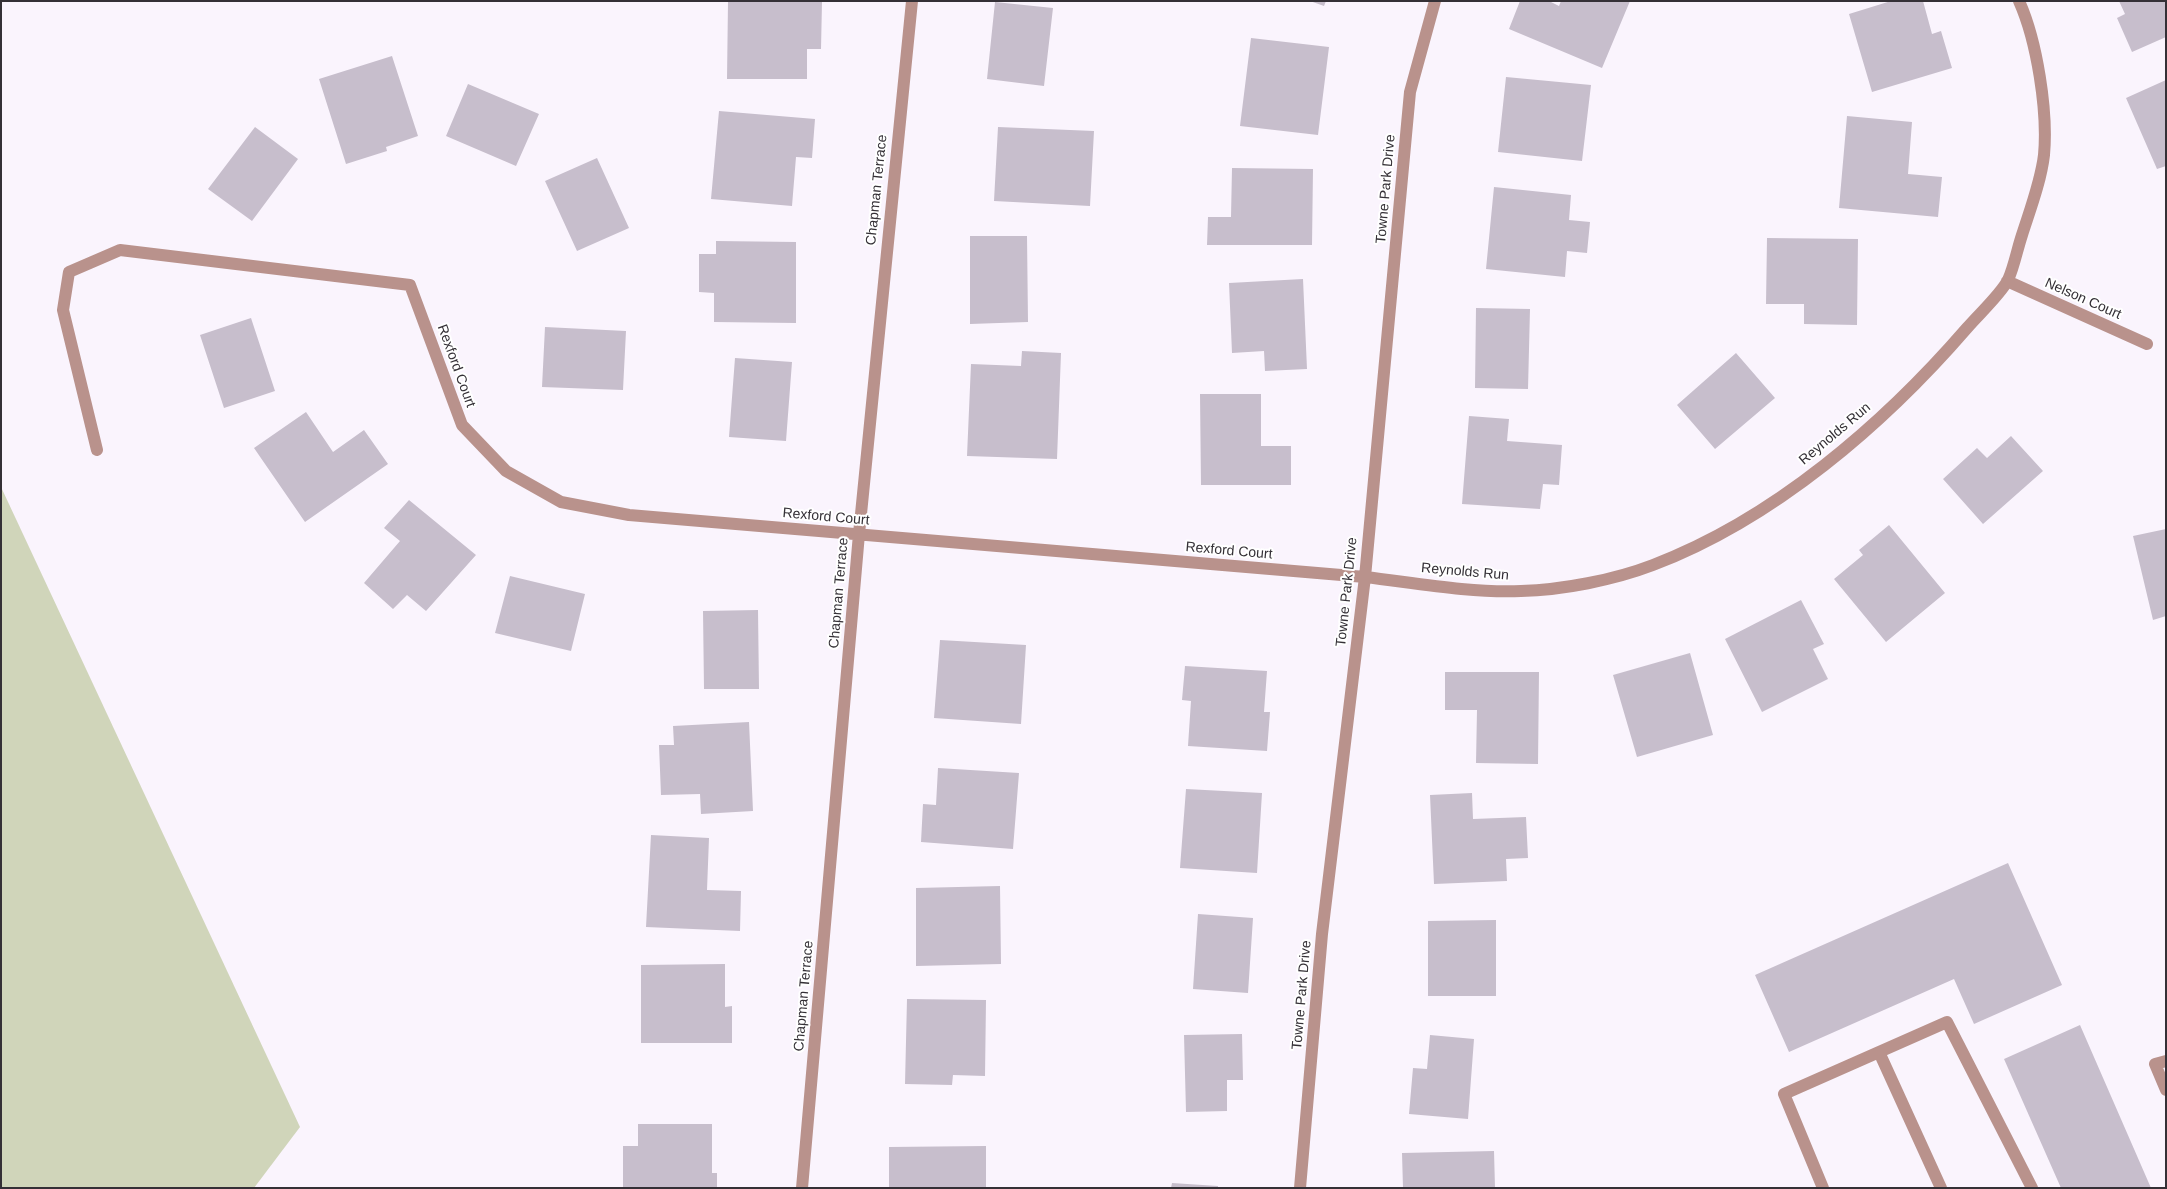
<!DOCTYPE html>
<style>
body{margin:0}
#map{position:relative;width:2167px;height:1189px;overflow:hidden;background:#faf4fd;font-family:Helvetica,sans-serif}
canvas{display:block}
.frame{position:absolute;inset:0;border:2px solid #343036;pointer-events:none}
</style>
<div id="map">
<canvas width="2167" height="1189"></canvas>
<div class="frame"></div>
</div>
<script>
const g = document.querySelector('canvas').getContext('2d');
g.lineJoin = 'round';
function paint(path, color) { g.fillStyle = color; g.fill(path, 'evenodd'); }
function strokePath(path, color, width, dash) { g.strokeStyle = color; g.lineWidth = width; g.lineCap = dash ? 'butt' : 'round'; g.setLineDash(dash || []); g.stroke(path); }
function label(font, color, halo, rows, align = 'center') {
  g.font = font + ' Helvetica,sans-serif'; g.lineWidth = 4; g.setLineDash([]); g.textBaseline = 'middle'; g.strokeStyle = halo; g.fillStyle = color; for (const [text, x, y, turn = 0] of rows) {
    g.save(); g.translate(x, y); g.rotate((+turn || 0) * Math.PI / 180); g.textAlign = isNaN(turn) ? turn : align; if (halo) g.strokeText(text, 0, 0); g.fillText(text, 0, 0); g.restore();
  }
}
paint(new Path2D(`
 M1,487L300,1127L254,1188H1Z`), '#d0d5ba');
paint(new Path2D(`
 M1310,1H1326L1324,6Z
 M1520,1H1549L1559,6L1561,1H1630L1602,68L1509,29Z
 M1891,1H1923L1932,34L1941,31L1952,68L1872,92L1849,14Z
 M2119,1H2166V37L2132,52L2117,18L2125,14Z
 M728,2H822L821,49H807V79H727Z
 M995,2L1053,8L1044,86L987,79Z
 M1251,38L1329,47L1318,135L1240,126Z
 M392,56L418,136L386,147L387,151L346,164L319,79Z
 M1506,77L1591,85L1582,161L1498,152Z
 M2166,80V166L2157,169L2126,98Z
 M468,84L539,114L516,166L446,136Z
 M719,111L815,119L812,158L796,157L792,206L711,199Z
 M1847,116L1912,122L1908,174L1942,177L1938,217L1839,208Z
 M255,127L298,159L252,221L208,189Z
 M998,127L1094,131L1090,206L994,201Z
 M597,158L629,228L577,251L545,181Z
 M1232,168L1313,169L1312,245H1207L1208,217H1231Z
 M1494,187L1571,195L1569,220L1590,222L1587,253L1567,251L1565,277L1486,269Z
 M970,236H1027L1028,322L970,324Z
 M1767,238L1858,239L1857,325L1804,324V304H1766Z
 M716,241L796,242V323L714,322V293L699,292V254H716Z
 M1303,279L1307,369L1265,371L1264,351L1232,353L1229,283Z
 M1476,308L1530,309L1528,389L1475,388Z
 M251,318L275,391L224,408L200,335Z
 M545,327L626,331L623,390L542,387Z
 M1022,351L1061,353L1057,459L967,456L971,364L1021,366Z
 M1736,353L1775,398L1715,449L1677,405Z
 M735,358L792,362L786,441L729,437Z
 M1200,394H1261V446H1291V485H1201Z
 M306,412L333,452L364,430L388,464L305,522L254,448Z
 M1469,416L1509,419L1507,441L1562,445L1559,485L1543,484L1540,509L1462,504Z
 M2011,436L2043,471L1983,524L1943,479L1977,448L1987,458Z
 M409,500L476,555L426,611L407,595L393,609L364,583L400,541L384,528Z
 M1889,525L1945,593L1886,642L1834,579L1863,555L1859,550Z
 M2166,529V616L2153,620L2133,536Z
 M510,576L585,594L571,651L495,633Z
 M1801,600L1824,644L1813,649L1828,679L1762,712L1725,639Z
 M758,610L759,689H704L703,611Z
 M940,640L1026,645L1021,724L934,718Z
 M1690,653L1713,735L1637,757L1613,675Z
 M1185,666L1267,671L1264,712H1270L1267,751L1188,746L1191,701L1182,700Z
 M1445,672H1539L1538,764L1476,763L1477,710H1445Z
 M749,722L753,811L701,814L700,794L661,795L659,745H674L673,726Z
 M938,768L1019,773L1013,849L921,842L923,804L936,805Z
 M1186,789L1262,793L1257,873L1180,868Z
 M1472,793L1473,819L1526,817L1528,858L1506,859L1507,881L1434,884L1430,795Z
 M651,835L709,838L707,890L741,891L740,931L646,927Z
 M2008,863L2062,985L1974,1024L1954,979L1789,1052L1755,975Z
 M1000,886L1001,964L916,966V888Z
 M1198,914L1253,918L1248,993L1193,989Z
 M1496,920V996H1428V921Z
 M725,964V1007L732,1006V1043H641V965Z
 M907,999L986,1000L985,1076L953,1075L952,1085L905,1084Z
 M2080,1025L2151,1188H2061L2004,1059Z
 M1242,1034L1243,1080H1227V1111L1186,1112L1184,1035Z
 M1430,1035L1474,1039L1468,1119L1409,1114L1413,1068L1427,1069Z
 M638,1124H712V1173H717V1188H623V1146H638Z
 M986,1146V1188L889,1187V1147Z
 M1494,1151L1495,1188H1403L1402,1153Z
 M1172,1183L1218,1186V1188H1171Z`), '#c7becc');
strokePath(new Path2D(`
 M2007,281L2147,344
 M97,450L63,310L69,272L120,250L410,285L462,425L506,471L561,502L629,515L1365,577C1416,583 1469,593 1521,591C1562,590 1614,580 1653,565C1774,519 1884,424 1967,328C1979,314 2000,295 2008,280C2014,267 2017,250 2022,235C2030,210 2041,181 2044,155C2048,111 2037,41 2019,1
 M1879,1052L1941,1188
 M2166,1061L2155,1064L2166,1090
 M802,1188L859,534L912,1
 M1300,1188L1322,934L1365,577L1410,92L1435,1
 M1823,1188L1784,1094L1947,1022L2032,1188`), '#b9928c', 12);
label('14px', '#343036', '#fff', [
 ["Towne Park Drive",1386,189,-85],
 ["Chapman Terrace",877,190,-84],
 ["Nelson Court",2083,299,24],
 ["Rexford Court",456,366,70],
 ["Reynolds Run",1835,434,-40],
 ["Rexford Court",826,517,5],
 ["Rexford Court",1229,551,5],
 ["Reynolds Run",1465,572,5],
 ["Towne Park Drive",1347,592,-84],
 ["Chapman Terrace",839,593,-85],
 ["Towne Park Drive",1302,995,-85],
 ["Chapman Terrace",804,996,-85]
]);
</script>
